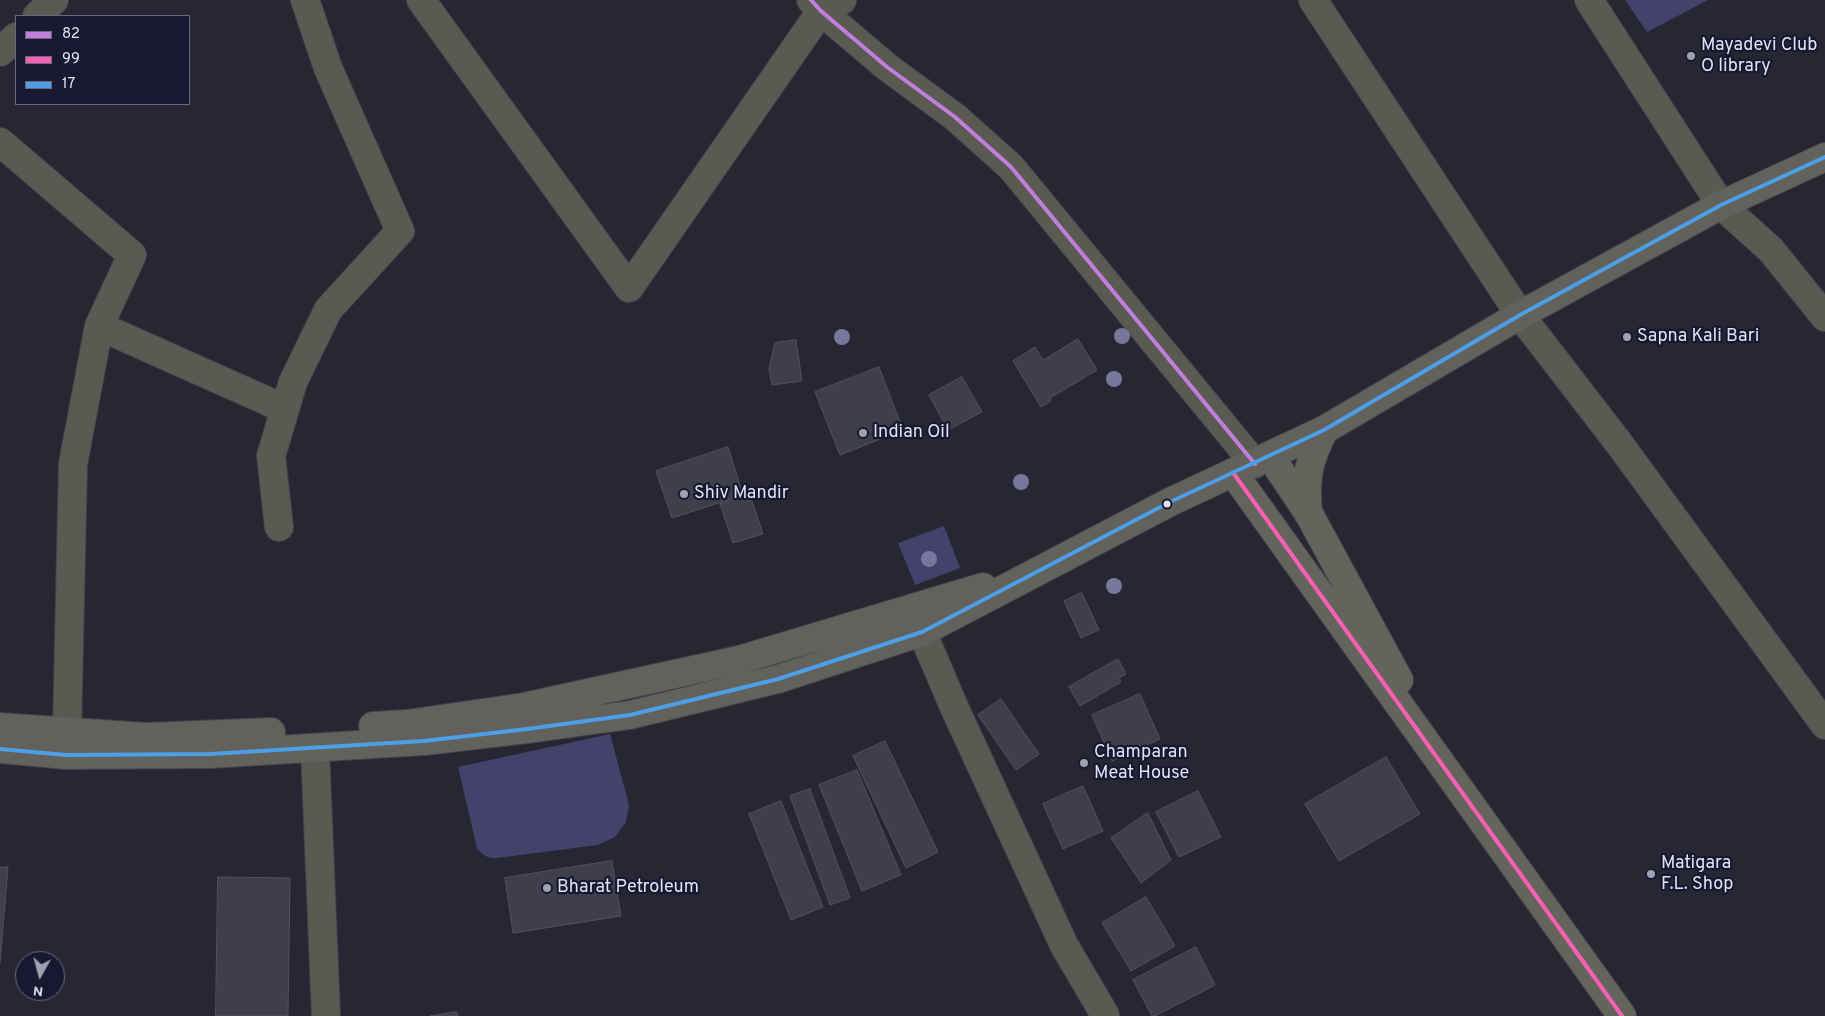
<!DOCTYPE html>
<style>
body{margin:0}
#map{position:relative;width:1825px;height:1016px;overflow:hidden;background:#272734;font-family:Overpass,sans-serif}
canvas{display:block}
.legend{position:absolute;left:15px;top:15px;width:175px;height:90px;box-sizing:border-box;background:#181830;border:1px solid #68687e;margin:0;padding:6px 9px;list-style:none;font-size:15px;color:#e0e1f2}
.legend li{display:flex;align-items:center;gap:10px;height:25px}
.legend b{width:25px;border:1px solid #68687e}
.north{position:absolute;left:15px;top:951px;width:50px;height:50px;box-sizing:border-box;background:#181830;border:1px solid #68687e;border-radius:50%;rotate:187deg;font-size:14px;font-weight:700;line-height:20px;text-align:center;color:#e0e1f2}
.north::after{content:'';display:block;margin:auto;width:18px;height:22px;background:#9fa0b0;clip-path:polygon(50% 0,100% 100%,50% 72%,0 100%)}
</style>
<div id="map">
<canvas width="1825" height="1016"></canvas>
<ul class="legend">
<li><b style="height:6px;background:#c07fdc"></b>82</li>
<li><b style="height:6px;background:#f860b3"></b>99</li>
<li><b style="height:6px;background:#4d9ee5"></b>17</li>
</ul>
<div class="north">N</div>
</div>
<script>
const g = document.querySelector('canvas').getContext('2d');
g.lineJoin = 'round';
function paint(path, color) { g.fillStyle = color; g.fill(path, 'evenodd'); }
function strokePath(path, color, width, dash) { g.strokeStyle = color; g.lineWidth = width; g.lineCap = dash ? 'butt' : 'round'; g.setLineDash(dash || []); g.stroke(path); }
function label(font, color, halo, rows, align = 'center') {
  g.font = font + ' Overpass,sans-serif'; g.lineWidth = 4.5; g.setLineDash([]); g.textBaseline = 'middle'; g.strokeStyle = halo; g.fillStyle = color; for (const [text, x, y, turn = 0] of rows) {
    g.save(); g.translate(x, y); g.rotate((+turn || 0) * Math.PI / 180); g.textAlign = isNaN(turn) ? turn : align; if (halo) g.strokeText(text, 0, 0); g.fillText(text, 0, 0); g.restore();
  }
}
paint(new Path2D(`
 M1625,0H1708L1647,32Z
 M944,526L960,568L915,585L898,543Z
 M610,734L629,805L626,822L615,837L598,845L497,858C488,859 482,855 477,848L458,767Z`), '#42426a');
const building = new Path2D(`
 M1078,339L1097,370L1050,398L1051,401L1041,407L1013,361L1035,347L1043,360Z
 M796,340L802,381L772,385L769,369L775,343Z
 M879,367L903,430L840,455L815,392Z
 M962,377L982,412L948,430L929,395Z
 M728,447L743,495L672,518L656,471Z
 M750,495L763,534L733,543L720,504Z
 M1082,593L1099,630L1081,638L1064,601Z
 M1118,659L1126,674L1119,678L1121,682L1080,706L1069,687Z
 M1140,694L1160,739L1112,761L1092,715Z
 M1001,699L1039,754L1016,770L978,715Z
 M885,741L938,852L906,868L853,756Z
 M1386,757L1420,814L1339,861L1305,804Z
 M857,770L901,875L862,891L819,785Z
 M1083,786L1103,831L1063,849L1043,804Z
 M810,789L850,898L830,905L790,796Z
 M1198,791L1221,837L1179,857L1156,812Z
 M781,801L823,907L791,920L749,814Z
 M1148,813L1171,860L1141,883L1111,838Z
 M612,861L621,916L513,933L505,878Z
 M0,867H8L0,963Z
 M218,877L290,878L288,1016H216Z
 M1146,897L1175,946L1131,971L1102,923Z
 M1196,947L1215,985L1155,1016H1152L1133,980Z
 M457,1012L458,1016H430Z`);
paint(building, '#3e3f4a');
strokePath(building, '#52525e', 1);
const minor = new Path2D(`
 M421,0L629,288L821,11L842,0
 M811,0L821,11L887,67L955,117L1011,167L1255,464
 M1313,0L1520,315L1618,442L1825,725
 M1589,0L1721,205L1771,250L1825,317
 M37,16L54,0
 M0,52L16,37
 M0,142L132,255L99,326L73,464L67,732
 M99,326L285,409
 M279,527L271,456L293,382L328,310L400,231L328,68L305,0
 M922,632L955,709L1064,945L1105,1015
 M315,749L326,1016`);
const major = new Path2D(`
 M1270,456L1309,514L1399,680
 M1234,474L1622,1016
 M1308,513C1305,476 1308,463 1324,430`);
const highway = new Path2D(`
 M373,726L407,724L524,707L739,660L983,587
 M0,727L146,737L271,732
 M0,749L66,755L210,754L424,741L527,729L630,715L778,679L922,632L1170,502L1324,430L1520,315L1721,205L1825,157`);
strokePath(minor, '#42424e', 30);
strokePath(major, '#42424e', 30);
strokePath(highway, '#42424e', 30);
strokePath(minor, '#5a5a53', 28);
strokePath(major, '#64635c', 28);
strokePath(highway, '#62615b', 28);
strokePath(new Path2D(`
 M811,0L821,11L887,67L955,117L1011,167L1255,464`), '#c07fdc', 4);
strokePath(new Path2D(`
 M1234,474L1622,1016`), '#f860b3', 4);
strokePath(new Path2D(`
 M0,749L66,755L210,754L424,741L527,729L630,715L778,679L922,632L1170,502L1324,430L1520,315L1721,205L1825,157`), '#4d9ee5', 4);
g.fillStyle = '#77779c';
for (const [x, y] of [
 [1122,336],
 [842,337],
 [1114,379],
 [1021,482],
 [929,559],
 [1114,586]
]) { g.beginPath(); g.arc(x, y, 8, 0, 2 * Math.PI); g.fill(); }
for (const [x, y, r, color] of [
 [1691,56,5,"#9fa0b0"],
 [1627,337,5,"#9fa0b0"],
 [863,433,5,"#9fa0b0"],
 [684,494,5,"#9fa0b0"],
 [1167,504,4.5,"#e0e1f2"],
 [1084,763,5,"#9fa0b0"],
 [1651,874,5,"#9fa0b0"],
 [547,888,5,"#9fa0b0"]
]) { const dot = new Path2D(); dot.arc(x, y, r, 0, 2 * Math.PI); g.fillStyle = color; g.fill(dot); strokePath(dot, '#181830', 2); }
label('18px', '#e0e1f2', '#181830', [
 ["Mayadevi Club",1701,46],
 ["O library",1701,67],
 ["Sapna Kali Bari",1637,337],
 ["Indian Oil",873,433],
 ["Shiv Mandir",694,494],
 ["Champaran",1094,753],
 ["Meat House",1094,774],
 ["Matigara",1661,864],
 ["F.L. Shop",1661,885],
 ["Bharat Petroleum",557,888]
], 'left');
</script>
